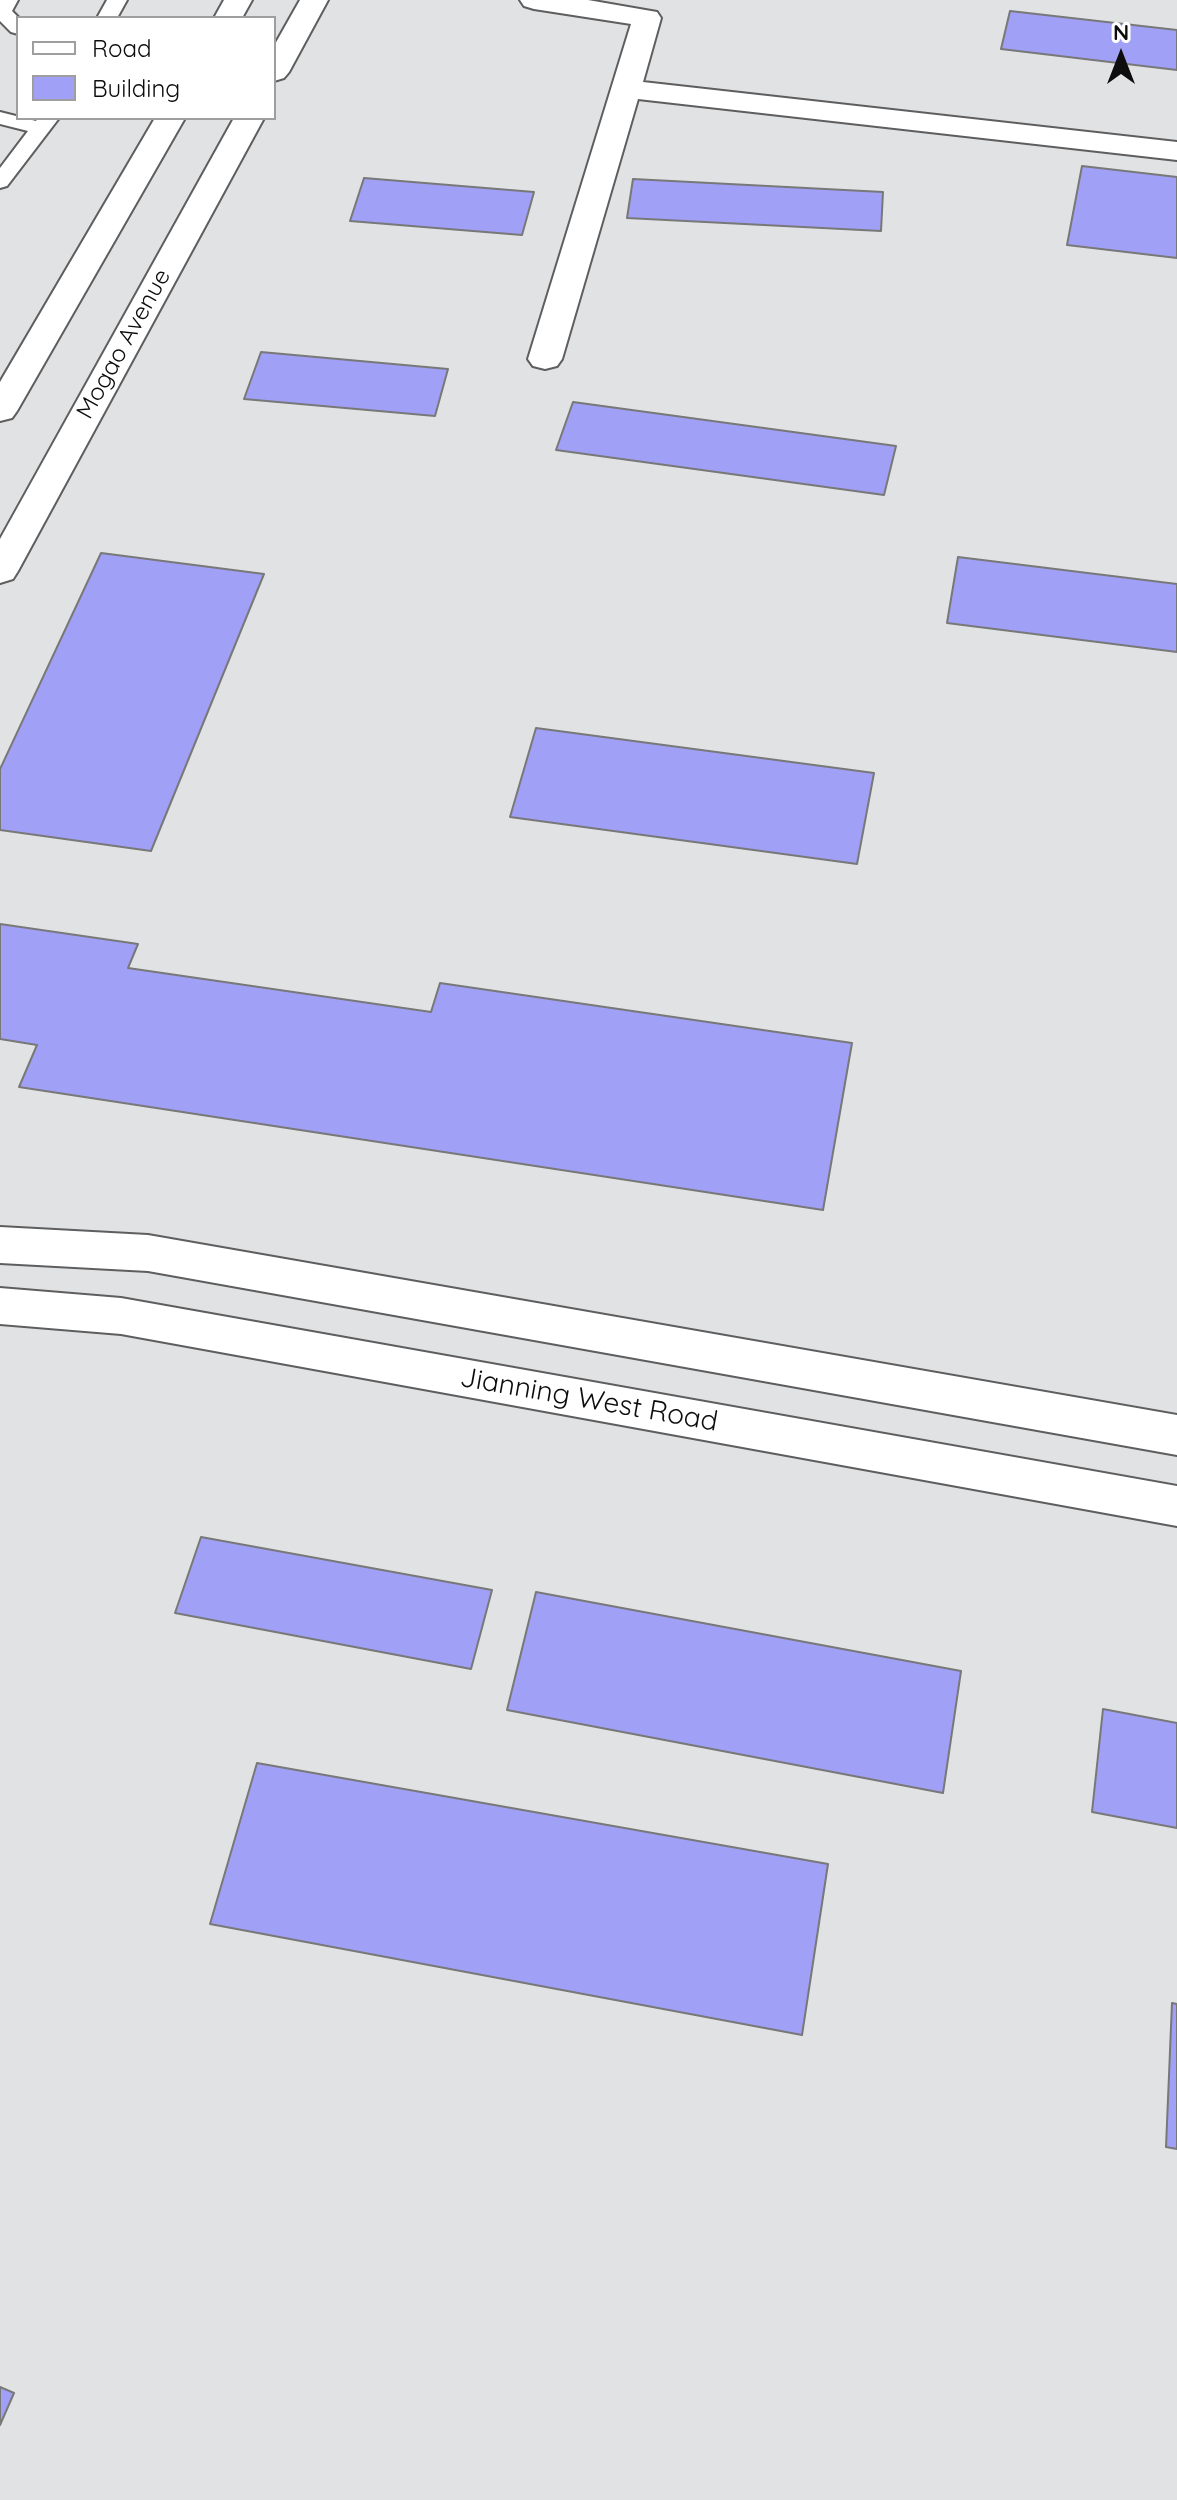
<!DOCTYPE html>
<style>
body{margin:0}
#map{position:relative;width:1177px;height:2500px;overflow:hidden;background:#e1e2e3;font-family:Quicksand,sans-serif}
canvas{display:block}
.legend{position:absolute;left:16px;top:16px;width:260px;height:104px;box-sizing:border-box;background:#fff;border:2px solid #9e9e9f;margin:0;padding:10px 14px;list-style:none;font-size:24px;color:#0d0d0e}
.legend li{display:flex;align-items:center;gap:16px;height:40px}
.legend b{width:40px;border:2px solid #9e9e9f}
.north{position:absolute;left:1081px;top:16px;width:80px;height:80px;-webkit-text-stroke:6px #fff;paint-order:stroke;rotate:0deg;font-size:22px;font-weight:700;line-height:32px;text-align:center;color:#0d0d0e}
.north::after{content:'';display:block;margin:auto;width:28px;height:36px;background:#0d0d0e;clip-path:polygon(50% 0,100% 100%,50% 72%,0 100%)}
</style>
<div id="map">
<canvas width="1177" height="2500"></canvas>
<ul class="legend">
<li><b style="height:10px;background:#fff"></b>Road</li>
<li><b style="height:22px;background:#a0a0f6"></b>Building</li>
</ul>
<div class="north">N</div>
</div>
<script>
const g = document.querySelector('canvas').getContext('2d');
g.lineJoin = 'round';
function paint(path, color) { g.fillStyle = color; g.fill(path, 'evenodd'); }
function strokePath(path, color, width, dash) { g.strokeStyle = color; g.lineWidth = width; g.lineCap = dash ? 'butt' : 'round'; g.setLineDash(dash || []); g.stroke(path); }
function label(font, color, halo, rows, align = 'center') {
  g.font = font + ' Quicksand,sans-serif'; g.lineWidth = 7; g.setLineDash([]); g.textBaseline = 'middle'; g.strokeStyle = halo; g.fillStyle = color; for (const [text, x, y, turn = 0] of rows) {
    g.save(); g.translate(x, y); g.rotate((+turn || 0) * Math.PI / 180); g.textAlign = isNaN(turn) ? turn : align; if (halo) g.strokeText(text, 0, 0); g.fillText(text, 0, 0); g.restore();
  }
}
const building = new Path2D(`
 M1010,11L1177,30V70L1001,49Z
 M1082,166L1177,177V258L1067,245Z
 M364,178L534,192L522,235L350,221Z
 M633,179L883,192L881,231L627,218Z
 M261,352L448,369L435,416L244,399Z
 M573,402L896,446L884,495L556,450Z
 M101,553L264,574L151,851L0,830V769Z
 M958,557L1177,584V652L947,623Z
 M536,728L874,773L857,864L510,817Z
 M0,924L138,944L128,968L431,1012L440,983L852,1043L823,1210L19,1087L37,1045L0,1039Z
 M201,1537L492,1590L471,1669L175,1613Z
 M536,1592L961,1671L943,1793L507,1710Z
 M1103,1709L1177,1723V1828L1092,1812Z
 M257,1763L828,1864L802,2035L210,1924Z
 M1172,2003L1177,2004V2149L1166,2147Z
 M0,2387L14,2393L0,2425Z`);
paint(building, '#a0a0f6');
strokePath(building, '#787879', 2);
const lane = new Path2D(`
 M0,0H18L12,11L19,18L18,34L11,32L0,21Z
 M107,0H127L117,18H97Z
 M0,112L36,121L38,118H59L7,186L0,188V168L28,131L0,124Z`);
const street = new Path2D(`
 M520,0H588L657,12L661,18L643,82L1177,142V160L638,99L562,359L557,366L545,369L533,366L528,359L631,24L534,9L524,6Z`);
const secondary = new Path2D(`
 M224,0H252L242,18H214Z
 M300,0H328L289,72L284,78L274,81V46Z
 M155,118H185L17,411L12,418L0,421V382Z
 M234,118H264L18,571L13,579L0,583V539Z
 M0,1227L148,1235L1177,1415V1455L148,1271L0,1263Z
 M0,1288L121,1298L1177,1486V1526L121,1334L0,1324Z`);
strokePath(lane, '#5e5e5f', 4);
strokePath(street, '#5e5e5f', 4);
strokePath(secondary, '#5e5e5f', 4);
paint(lane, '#fff');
paint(street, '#fff');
paint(secondary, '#fff');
label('24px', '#0d0d0e', '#fff', [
 ["Mogao Avenue",124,344,-61]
]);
label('28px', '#0d0d0e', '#fff', [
 ["Jianning West Road",589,1400,10]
]);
</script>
